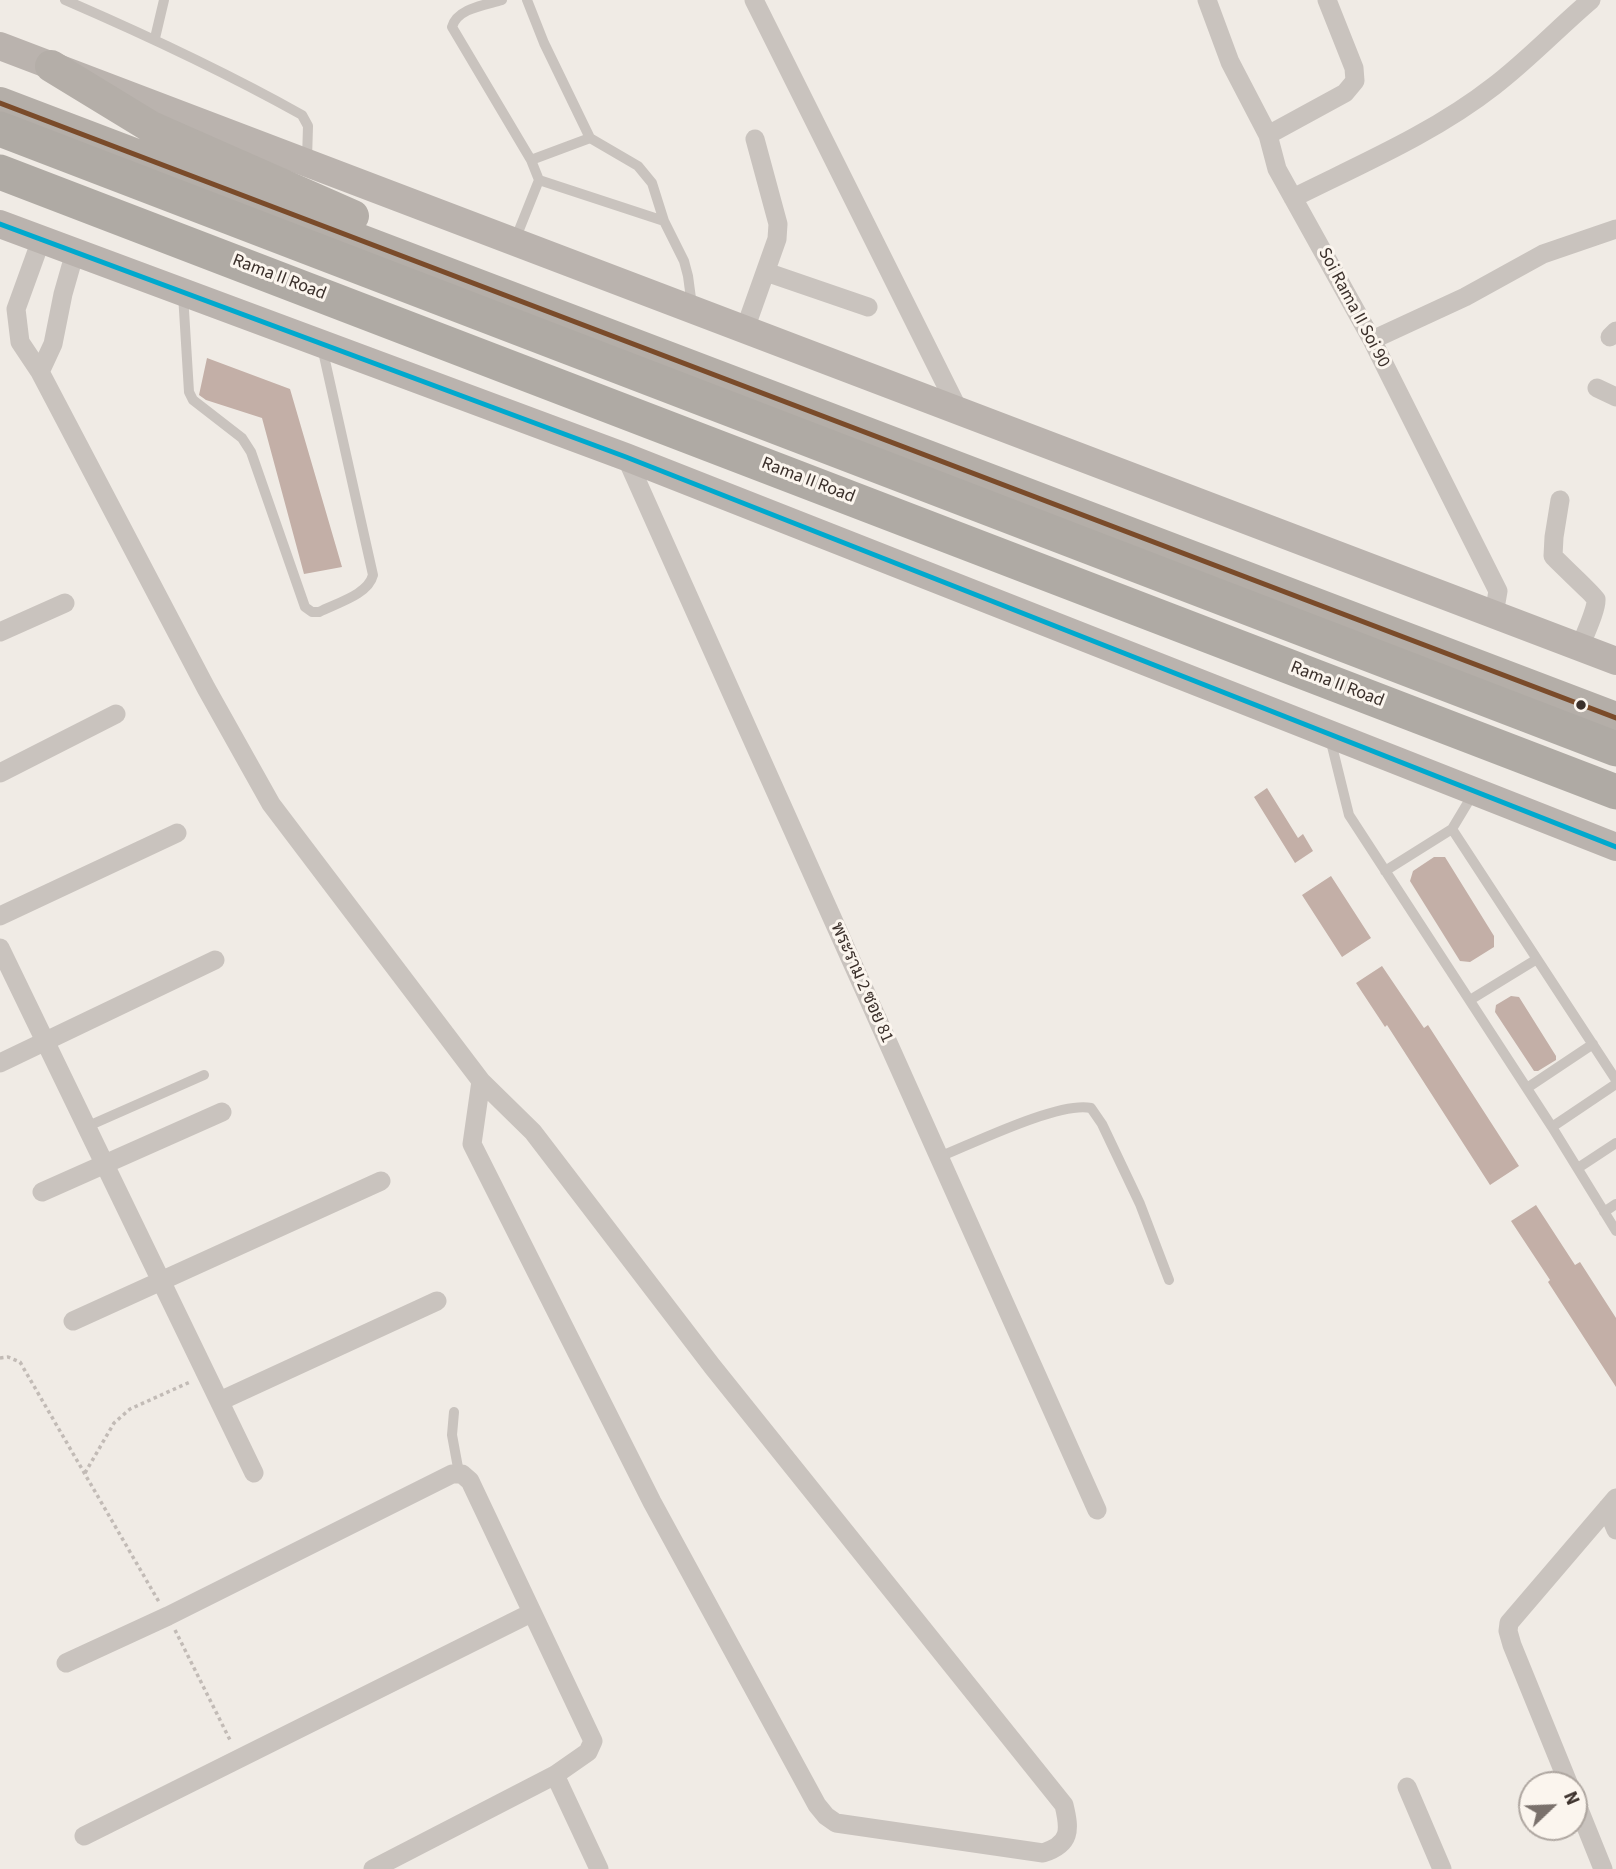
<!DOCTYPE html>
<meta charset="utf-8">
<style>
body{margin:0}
#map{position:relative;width:1616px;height:1869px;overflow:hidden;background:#f0ebe5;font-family:"Source Sans 3",sans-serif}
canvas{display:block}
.north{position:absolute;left:1518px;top:1771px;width:70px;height:70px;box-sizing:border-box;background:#fbf5ee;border:2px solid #aea6a0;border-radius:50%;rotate:67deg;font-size:19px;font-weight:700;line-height:28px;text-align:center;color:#3b302b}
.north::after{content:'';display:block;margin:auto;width:24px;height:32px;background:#7a716c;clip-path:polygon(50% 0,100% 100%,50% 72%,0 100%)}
</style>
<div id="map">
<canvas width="1616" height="1869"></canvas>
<div class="north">N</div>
</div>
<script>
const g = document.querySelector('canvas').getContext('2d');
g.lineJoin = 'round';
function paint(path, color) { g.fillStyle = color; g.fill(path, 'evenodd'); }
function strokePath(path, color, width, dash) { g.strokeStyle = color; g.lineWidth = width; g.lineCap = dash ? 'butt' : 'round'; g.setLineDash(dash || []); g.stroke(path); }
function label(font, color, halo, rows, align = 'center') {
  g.font = font + ' "Source Sans 3",Sarabun,sans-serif'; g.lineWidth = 6; g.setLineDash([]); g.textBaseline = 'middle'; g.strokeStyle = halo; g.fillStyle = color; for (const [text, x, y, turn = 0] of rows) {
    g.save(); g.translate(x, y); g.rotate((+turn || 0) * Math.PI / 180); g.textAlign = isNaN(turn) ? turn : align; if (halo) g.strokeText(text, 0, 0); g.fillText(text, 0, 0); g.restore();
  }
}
paint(new Path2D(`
 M207,358L290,389L342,567L304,574L262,418L206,400L199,395Z
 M1267,788L1298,838L1303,834L1313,851L1295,863L1254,797Z
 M1434,857H1445L1494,936V947L1470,962L1460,961L1410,881L1413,871Z
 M1331,876L1371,938L1342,957L1302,895Z
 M1382,966L1424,1028L1428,1025L1519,1166L1490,1185L1387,1025L1385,1027L1356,983Z
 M1511,996L1519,997L1556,1056V1060L1538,1071H1534L1495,1012L1496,1005Z
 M1536,1205L1575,1265L1580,1262L1616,1318V1387L1548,1282L1550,1280L1511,1221Z`), '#c3afa7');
strokePath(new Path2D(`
 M0,1358L8,1357L20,1362L159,1602
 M85,1473L114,1423L130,1409L190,1382
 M175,1630L231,1742`), '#c2bbb6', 3.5, [3.5, 3.5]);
strokePath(new Path2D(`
 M65,0C146,35 225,72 302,115L308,126L307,159
 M502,0C486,5 457,8 452,27L531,160L539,180L515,240
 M527,0L544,43L590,138L638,166L652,183L664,221L684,261L688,276L692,306
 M155,38L164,0
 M531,160L590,138
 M539,180L664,221
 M183,294L189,392L193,400L242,438L251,452L305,607L312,612H319C336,603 368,595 373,575L322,347
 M1330,738L1349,815L1552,1127L1616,1231
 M1473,794L1452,829L1616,1080
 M1385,871L1452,829
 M1470,1000L1537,959
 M1527,1088L1593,1044
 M86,1127L204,1075
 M1552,1127L1616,1084
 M939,1157C972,1144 1059,1101 1091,1108L1102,1124L1140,1204L1169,1280
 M1578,1168L1616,1143
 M1604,1212L1616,1204
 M454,1412L452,1435L459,1473`), '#c9c3be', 10);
strokePath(new Path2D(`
 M754,0L958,409
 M1207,0L1230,62L1268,135L1277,169L1372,340L1498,591L1494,614
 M1268,135L1345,93L1355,81L1354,68L1327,0
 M1293,198C1361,164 1434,133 1494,86C1528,60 1558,28 1591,0
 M41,240L16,309L20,342L40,372L206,688L271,804L481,1081L533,1132L712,1366L1064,1805C1070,1830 1071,1844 1043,1853L836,1823L826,1816L817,1805L652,1502L472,1144L481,1081
 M766,272L868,307
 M745,329L777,239L778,224L755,139
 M1610,337L1616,331
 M1372,340L1465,297L1543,254L1616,229
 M40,372L53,344L63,294L75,252
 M1597,388L1616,397
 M626,457L1097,1510
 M1560,500L1554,537L1553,556C1560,564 1595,596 1596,599C1597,609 1584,636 1580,647
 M0,632L65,603
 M0,773L116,714
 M0,916L177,833
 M0,948L254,1473
 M0,1063L215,960
 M42,1192L222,1112
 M73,1321L381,1181
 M220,1401L437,1301
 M1607,1508L1616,1530
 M66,1663L168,1616L452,1474H462L470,1481L593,1741L588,1752L555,1775L373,1869
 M555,1775L599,1869
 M1569,1785L1512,1645L1508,1631L1509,1623L1616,1498
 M1407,1787L1442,1869
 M1574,1797L1603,1869
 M84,1836L531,1613`), '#c9c3be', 19);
strokePath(new Path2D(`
 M0,46L1616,661
 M0,224L626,457L1616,847`), '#bab3ae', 28);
strokePath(new Path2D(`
 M51,66L151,127L353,216
 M0,103L1616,718`), '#b4aea8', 32);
strokePath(new Path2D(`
 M0,129L1616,749
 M0,172L1616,792`), '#afaaa4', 35);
strokePath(new Path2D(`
 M0,103L1616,718`), '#7a4b2a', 5);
strokePath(new Path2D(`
 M0,224L626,457L1616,847`), '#00a9ce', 5);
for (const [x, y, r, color] of [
 [1581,705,6,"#3b302b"]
]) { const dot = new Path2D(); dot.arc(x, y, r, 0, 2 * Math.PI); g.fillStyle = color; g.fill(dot); strokePath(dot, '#fbf5ee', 2.5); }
label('18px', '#3b302b', '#fbf5ee', [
 ["Rama II Road",279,278,21],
 ["Soi Rama II Soi 90",1353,308,62],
 ["Rama II Road",808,481,21],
 ["Rama II Road",1337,685,21],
 ["พระราม 2 ซอย 81",861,983,66]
]);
</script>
